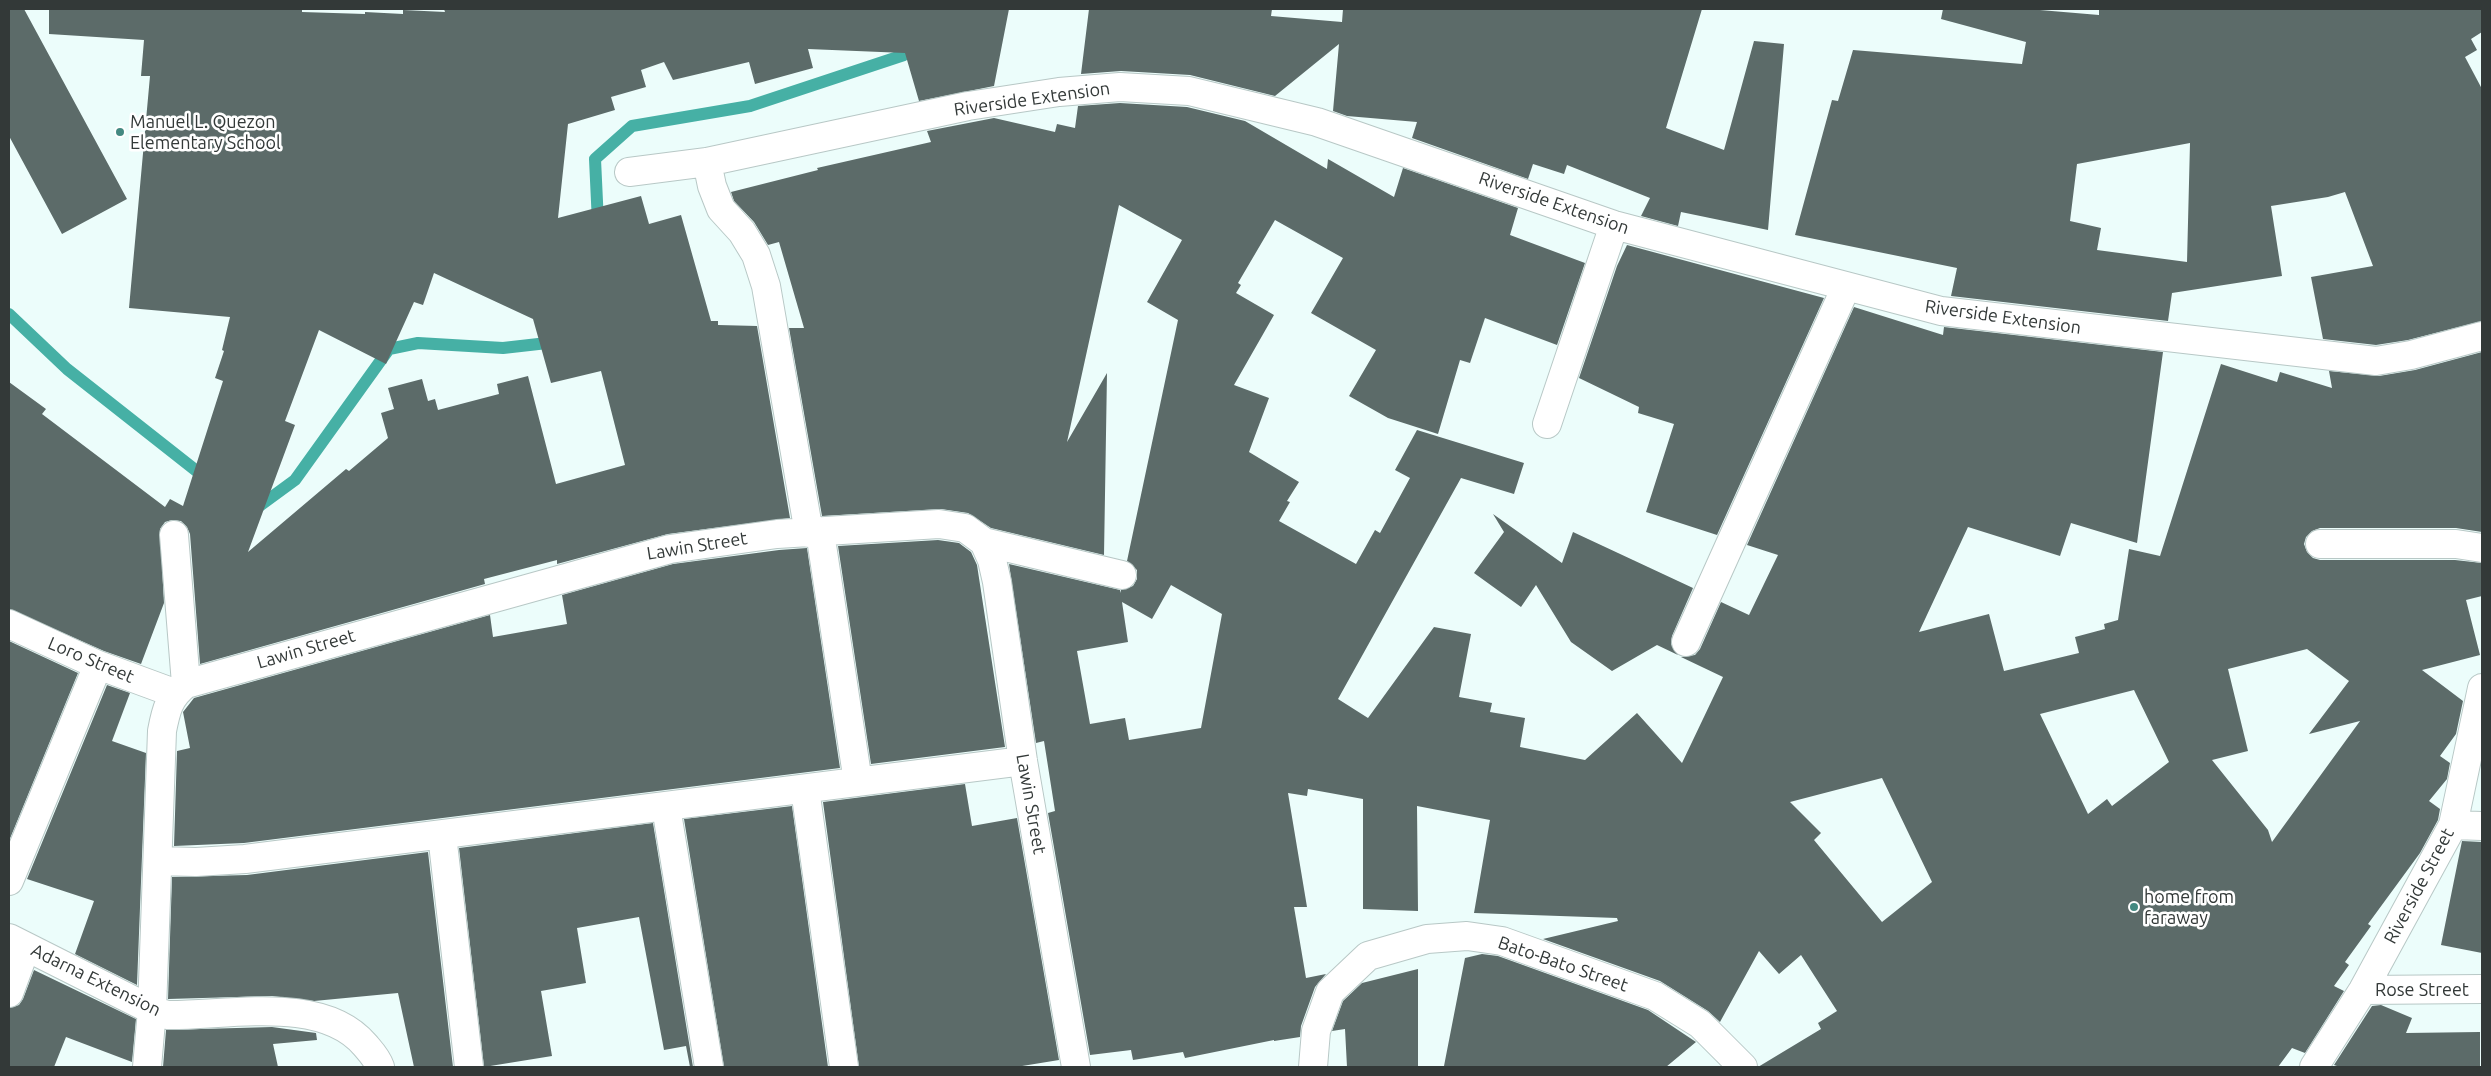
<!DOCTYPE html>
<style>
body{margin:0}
#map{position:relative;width:2491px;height:1076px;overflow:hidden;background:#ecfdfb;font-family:Ubuntu,sans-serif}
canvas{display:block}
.frame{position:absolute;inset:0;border:10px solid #333938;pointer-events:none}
</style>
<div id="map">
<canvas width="2491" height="1076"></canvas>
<div class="frame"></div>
</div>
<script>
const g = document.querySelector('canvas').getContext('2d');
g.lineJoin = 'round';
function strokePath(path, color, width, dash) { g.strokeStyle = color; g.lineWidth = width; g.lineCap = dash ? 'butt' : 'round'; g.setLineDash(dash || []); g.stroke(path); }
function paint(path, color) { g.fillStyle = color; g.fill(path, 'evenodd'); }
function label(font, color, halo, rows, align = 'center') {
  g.font = font + ' Ubuntu,sans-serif'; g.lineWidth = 5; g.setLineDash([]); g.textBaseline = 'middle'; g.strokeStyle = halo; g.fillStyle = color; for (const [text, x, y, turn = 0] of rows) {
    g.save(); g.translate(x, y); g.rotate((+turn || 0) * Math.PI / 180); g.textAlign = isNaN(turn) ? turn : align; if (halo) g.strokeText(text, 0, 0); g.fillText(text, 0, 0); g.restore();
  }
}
strokePath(new Path2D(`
 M598,223L595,159L632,126L750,106L904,55L921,9
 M9,314L67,369L208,480
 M254,510L295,480L389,349L418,343L503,348L556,342`), '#46b0a5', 12);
paint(new Path2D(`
 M9,9H24L127,199L62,234L9,136Z
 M49,9H302V12L365,14V12L403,14V10L445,12L444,9H1009L994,86L919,101L905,53L808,49L813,68L755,84L749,62L673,80L664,62L641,70L646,87L611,97L615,110L568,124L558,218L641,196L649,224L681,215L711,321H718V325L757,326L790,518L668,534L557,564V560L484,579L485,584L200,664L190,534L187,527L181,521L172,520L165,522L160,529L164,603L141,664L104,651L9,609V382L46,409L42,414L165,507L170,499L183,506L223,381L215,378L224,351L222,350L230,317L129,308L150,76H141L144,40L49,34ZM434,273L533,319L551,383L601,371L625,465L556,484L528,376L497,384L499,394L438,410L435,399L428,401L422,379L388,388L394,409L381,413L388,438L349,471L346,469L248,552L295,425L285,421L319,330L386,364L414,302L423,305Z
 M1089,9H1272L1271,16L1342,22L1343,9H1702L1666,128L1724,150L1754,41L1784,44L1768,230L1681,212L1678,226L1641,216L1650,198L1567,165L1564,174L1533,164L1528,179L1412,138L1417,122L1347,116L1333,111L1339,44L1275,96L1190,75L1121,71L1081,74Z
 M1943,9H2028L2099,15V9H2482V32L2471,39L2477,50L2465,57L2482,89V321L2408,340L2376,345L2323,339L2311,277L2373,266L2345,192L2328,197L2271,206L2282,276L2172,293L2168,321L1951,296L1957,268L1795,235L1832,100L1838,101L1853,50L2022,64L2026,42L1941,19ZM2190,143L2187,262L2097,250L2101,228L2070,221L2077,164Z
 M1120,103L1187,107L1245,121L1327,169L1328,159L1394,197L1403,168L1518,208L1510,235L1585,263L1557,345L1485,318L1470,363L1460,360L1438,434L1388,418L1349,396L1376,350L1311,313L1343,258L1275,220L1238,283L1241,285L1236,293L1274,315L1234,385L1269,398L1249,452L1299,482L1287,501L1290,502L1279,521L1356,564L1375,530L1380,533L1410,478L1395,470L1417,430L1524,463L1514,494L1461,478L1338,699L1368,718L1434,627L1471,634L1459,697L1492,703L1490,712L1525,718L1520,747L1585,760L1637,713L1682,763L1723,677L1681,657L1695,655L1700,649L1721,602L1749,615L1778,555L1747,545L1854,307L1943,335L1944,327L2163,352L2137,543L2071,523L2060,556L1968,527L1919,632L1989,614L2004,671L2079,653L2075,637L2105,629L2104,624L2118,620L2129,549L2160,556L2221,364L2277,382L2280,372L2332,388L2329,371L2379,376L2415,370L2482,352V532L2456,528H2320L2312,531L2306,537L2304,544L2307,552L2313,558L2320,560H2455L2482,563V596L2466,600L2480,655L2422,670L2463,701L2456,734L2440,756L2450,763L2447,779L2429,801L2440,809L2438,820L2420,853L2368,924L2371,926L2345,962L2349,965L2334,986L2344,991L2305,1053L2292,1048L2278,1067H1758L1821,1029L1818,1023L1837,1011L1801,955L1779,974L1759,951L1720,1022L1708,1011L1660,981L1543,939L1618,921L1617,918L1474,913L1490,820L1417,806L1418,911L1363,909V799L1308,789L1307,796L1288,793L1307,907H1294L1306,978L1326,974L1315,987L1301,1026L1300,1037L1274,1041V1040L1185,1058L1183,1052L1133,1060L1131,1050L1090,1055L1048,813L1055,811L1044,741L1036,743L1009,564L1120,590V593L1121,590L1133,586L1137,579V570L1127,561L1178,320L1147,302L1182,240L1119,205L1067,442L1107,373L1104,555L991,528L968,513L941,509L822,516L789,328H804L779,242L768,245L754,222L734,201L731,192L818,170L817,168L931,142L927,131L994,118L1055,132L1057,124L1075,128L1078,106ZM1171,585L1222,614L1201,728L1129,740L1125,718L1090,724L1077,651L1128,642L1122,602L1152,619ZM2307,649L2349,681L2309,734L2360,721L2272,842L2268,830L2212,760L2248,751L2228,669ZM2134,690L2169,762L2112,806L2107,799L2088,814L2040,714ZM1882,778L1932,882L1882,922L1814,840L1821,833L1790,802Z
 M1627,245L1824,298L1717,535L1646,512L1674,424L1638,413L1639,407L1579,378L1617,266Z
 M1493,514L1562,563L1573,532L1693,588L1672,636L1671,644L1678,655L1657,645L1612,671L1571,642L1536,585L1521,607L1474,573L1504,532Z
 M938,540L959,543L971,552L977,565L1005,747L871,764L838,546Z
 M807,548L840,768L244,843L174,846L177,751L190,748L183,712L194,698L490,615L493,637L567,624L562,595L673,564L779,550Z
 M9,641L78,673L9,841Z
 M107,685L130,693L112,741L146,753L137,985L75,954L94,901L27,879Z
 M965,784L972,826L1017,818L1059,1060L1016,1067H859L823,802Z
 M792,806L828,1067H724L684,819Z
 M653,823L693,1067H690L686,1046L664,1050L639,917L577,928L586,983L541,991L552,1056L484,1067L459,848Z
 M2462,841L2482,842V953L2441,945Z
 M428,852L453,1067H414L398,993L314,1001L272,996L168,999L172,877L247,875Z
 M1482,954L1498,956L1648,1010L1696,1042L1666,1067L1444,1066L1465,958Z
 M1418,969V1067H1347L1345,1029L1332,1031L1343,1001L1362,983Z
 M34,970L136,1019L132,1062L66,1037L54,1067H9V1008L19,1005L23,999Z
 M2381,1005L2412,1018L2406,1033L2480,1032V1067H2340L2334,1065L2372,1006Z
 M272,1027L316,1033L317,1040L273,1044L278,1067H163L166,1030Z`), '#5c6b69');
const minor = new Path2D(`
 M707,162L712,186L721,209L742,232L756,255L766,286L809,533
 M629,172L707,162L968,106L1059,92L1120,87L1189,91L1317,122L1614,225L1941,311L2376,361L2411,355L2482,336
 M1547,424L1614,225
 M820,532L858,782
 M174,535L186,684
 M984,542L992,560L997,582L1023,761L1076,1067
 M2320,544H2456L2482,548
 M9,624L98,665L174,693
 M1686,642L1846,287
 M805,789L844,1067
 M666,807L709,1067
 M2453,825L2482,826
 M442,835L469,1067
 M158,861L196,862L245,859L1023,761
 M9,881L98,665
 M9,938L152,1010L167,1015C227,1016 322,994 365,1045C371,1052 377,1058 380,1067
 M2363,990L2482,989
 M9,993L26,947
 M147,1067L152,1010L162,731C166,710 169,697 186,684L670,549L777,534L939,524L965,528L984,542L1122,575
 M1313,1067L1316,1031L1330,992L1368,956L1427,939L1467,936L1502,941L1655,996L1700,1024L1743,1067
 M2314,1067L2363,990L2453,825L2482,688`);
strokePath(minor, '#b8c8c6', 30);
strokePath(minor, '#fff', 28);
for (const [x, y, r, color] of [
 [120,132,5,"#438981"],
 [2134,907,5,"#438981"]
]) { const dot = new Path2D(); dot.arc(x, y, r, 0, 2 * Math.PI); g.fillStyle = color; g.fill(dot); strokePath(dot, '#fff', 2); }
label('18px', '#333938', '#fff', [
 ["Riverside Extension",1032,99,-8],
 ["Riverside Extension",1554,203,19],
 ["Riverside Extension",2003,317,8],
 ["Lawin Street",697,546,-9],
 ["Lawin Street",306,649,-16],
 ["Loro Street",91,660,23],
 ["Lawin Street",1031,804,80],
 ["Riverside Street",2419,886,-62],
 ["Bato-Bato Street",1563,964,19],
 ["Adarna Extension",96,980,26],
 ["Rose Street",2422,990]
]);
label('18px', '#333938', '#fff', [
 ["Manuel L. Quezon",130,122],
 ["Elementary School",130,143],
 ["home from",2144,897],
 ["faraway",2144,918]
], 'left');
</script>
